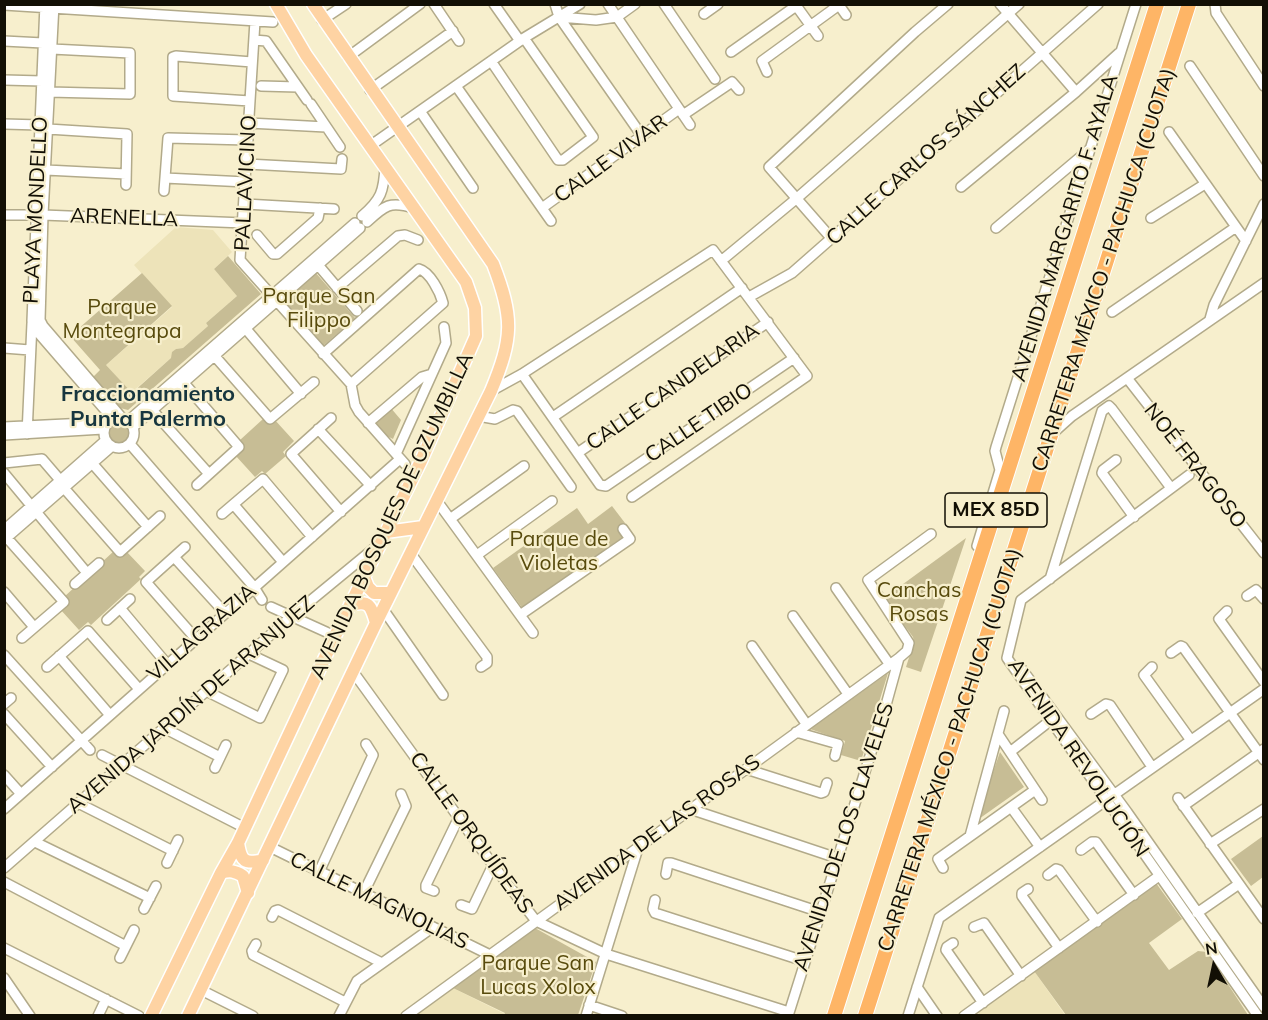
<!DOCTYPE html>
<meta charset="utf-8">
<style>
body{margin:0}
#map{position:relative;width:1268px;height:1020px;overflow:hidden;background:#f7efcd;font-family:Mulish,sans-serif}
canvas{display:block}
.frame{position:absolute;inset:0;border:6px solid #120f05;pointer-events:none}
.north{position:absolute;left:1184px;top:936px;width:60px;height:60px;-webkit-text-stroke:4px #f7efcd;paint-order:stroke;rotate:351deg;font-size:16px;font-weight:700;line-height:24px;text-align:center;color:#120f05}
.north::after{content:'';display:block;margin:auto;width:21px;height:27px;background:#120f05;clip-path:polygon(50% 0,100% 100%,50% 72%,0 100%)}
</style>
<div id="map">
<canvas width="1268" height="1020"></canvas>
<div class="frame"></div>
<div class="north">N</div>
</div>
<script>
const g = document.querySelector('canvas').getContext('2d');
g.lineJoin = 'round';
function paint(path, color) { g.fillStyle = color; g.fill(path, 'evenodd'); }
function strokePath(path, color, width, dash) { g.strokeStyle = color; g.lineWidth = width; g.lineCap = dash ? 'butt' : 'round'; g.setLineDash(dash || []); g.stroke(path); }
function label(font, color, halo, rows, align = 'center') {
  g.font = font + ' Mulish,sans-serif'; g.lineWidth = 4.5; g.setLineDash([]); g.textBaseline = 'middle'; g.strokeStyle = halo; g.fillStyle = color; for (const [text, x, y, turn = 0] of rows) {
    g.save(); g.translate(x, y); g.rotate((+turn || 0) * Math.PI / 180); g.textAlign = isNaN(turn) ? turn : align; if (halo) g.strokeText(text, 0, 0); g.fillText(text, 0, 0); g.restore();
  }
}
paint(new Path2D(`
 M176,227L213,230L232,252L214,269L238,295L206,323L208,326L183,348L176,349L171,358L131,393L106,365L172,307L134,265Z
 M1034,971L1065,1015H980L977,1011Z
 M453,988L505,1014L504,1016H414Z`), '#ede3b9');
paint(new Path2D(`
 M228,256L261,294L128,410L120,408L93,377L100,370L70,336L142,273L172,306L106,365L132,393L171,358L172,352L176,349L183,348L208,326L206,323L237,296L214,269Z
 M315,272L355,318L323,346L283,300Z
 M390,407L401,420L393,439L387,436L374,421Z
 M263,419L268,424L274,419L294,441L283,452L286,456L265,474L262,471L255,477L235,455L244,446L240,440Z
 M107 432a12 12 0 1 1 24 0a12 12 0 1 1-24 0Z
 M612,506L625,523L618,528L624,536L523,609L493,568L577,508L588,524Z
 M966,538L921,672L906,667L914,642L913,637L884,598Z
 M114,551L119,557L126,551L145,571L139,577L141,579L91,625L88,622L79,630L60,609L64,597Z
 M888,673L861,761L841,755L845,741L810,729Z
 M1000,752L1024,787L976,821Z
 M1263,836V877L1251,886L1231,859Z
 M1156,883L1182,919L1149,943L1169,970L1198,951L1207,952L1248,1015H1066L1034,971Z
 M535,928L596,962L578,1015H504L505,1013L453,988Z`), '#c7bd95');
const minor = new Path2D(`
 M45,4L32,321L35,329L113,419
 M54,4L43,215L40,320L43,326L122,418
 M434,4L459,41
 M494,4L520,41
 M555,4L559,17L642,136
 M608,4L690,125
 M664,4L715,79
 M795,4L818,36
 M1000,4L1076,92
 M1215,4L1216,13L1264,86
 M4,5L273,22
 M704,14L718,4
 M559,17L596,20L617,17L635,4
 M322,20L346,4
 M255,21L240,260L351,384L355,405L359,412L405,464
 M254,40L266,41L307,100
 M4,41L43,43
 M731,52L796,6
 M348,57L420,4
 M491,61L558,160H563L593,137L524,38
 M1190,66L1264,176
 M767,72L762,61L839,5L846,15
 M4,80L42,81
 M261,86L298,87
 M456,86L551,221
 M370,90L453,31
 M49,92L130,94V53L52,49
 M250,101L173,96V57L176,56L252,62
 M311,104L340,147
 M420,111L473,188
 M683,115L732,82L739,90
 M249,123L326,127
 M4,124L40,125
 M48,129L127,134L126,185
 M1169,132L1246,241
 M370,146L524,38L580,4
 M247,164L341,169L342,159
 M46,170L126,174
 M165,178L246,182
 M961,187L1076,92L1119,53
 M164,191L168,138L248,140
 M245,204L334,209
 M542,208L679,109
 M4,215H43L244,223
 M362,216C381,200 384,191 385,166
 M1151,218L1205,184
 M367,222C385,205 390,201 414,208
 M996,228L1091,148
 M257,235L273,254H277L318,218L320,208
 M832,239L769,167L915,32L948,4
 M721,261L796,199L1019,4
 M318,265L357,311
 M337,288L398,236L405,235L418,240
 M749,297L792,273L1098,4
 M1112,312L1236,227
 M1210,319L1214,305L1264,204
 M246,329L301,394
 M4,348L30,350
 M212,353L270,419L314,382
 M323,354L419,269C430,272 440,292 443,303L351,384
 M522,374L600,485L606,486L794,358
 M1127,378L1264,553
 M184,383L239,447L197,485
 M491,391L522,374L713,250L807,376L632,497
 M153,411L209,474
 M478,416L495,419L513,410L517,411L571,487
 M553,417L742,288
 M104 433a15 15 0 1 1 30 0a15 15 0 1 1-30 0Z
 M331,418L291,454L341,512
 M128,421L355,223
 M368,423L422,377L432,374
 M4,427L107,422
 M133,427L360,228
 M318,429L371,486
 M1053,433L1072,416L1264,283
 M27,434L32,323
 M4,435L103,429
 M130,444L254,587L262,600
 M579,452L768,322
 M396,454L446,343L444,327
 M1116,460L1103,470L1102,473L1134,517
 M4,463L42,459L60,480
 M92,463L148,527
 M4,473L87,573
 M1189,475L1021,600L1007,658L1258,1016
 M64,488L120,552L160,516
 M437,501L533,633
 M234,505L283,562
 M222,514L263,479L312,537
 M450,519L524,466
 M4,530L105,441
 M7,538L64,602L22,638
 M4,540L111,447
 M977,546L1000,470L995,451L996,447L1136,4
 M185,547L146,582L196,639
 M411,554L487,657V663L481,667
 M477,555L552,501
 M174,557L225,613
 M1050,579L1102,411L1109,406L1112,409L1171,488
 M75,584L99,563
 M836,588L890,665
 M4,592L34,627
 M1247,596L1256,590L1264,599
 M271,607L335,636
 M120,608L167,664
 M383,609L443,695
 M1227,611L1219,619L1264,682
 M520,615L630,539L623,529
 M793,616L848,694
 M107,620L130,599
 M752,646L807,725
 M1171,653L1181,646L1183,647L1264,760
 M4,655L90,750
 M59,656L109,714
 M47,667L88,631L139,689
 M1152,667L1144,675L1190,739
 M1021,668L1127,812L1264,1007
 M354,673L493,865L536,921L606,954L789,1012
 M206,691L260,718L283,670L249,654
 M4,704L11,698
 M4,714L52,767
 M1091,714L1106,704L1110,705L1152,767
 M164,728L220,757
 M796,732L838,744L835,756
 M998,734L1042,800
 M1010,752L1055,717
 M102,755L245,828
 M215,768L226,745
 M746,769L821,793L824,792L827,783
 M4,775L21,794
 M1178,798L1264,919
 M80,804L173,851
 M1183,806L1264,749
 M1011,807L1040,847
 M4,809L400,459
 M690,809L837,858
 M970,836L1004,711
 M35,842L150,898
 M1210,844L1264,809
 M270,847L488,954
 M1081,850L1092,842H1096L1134,895
 M167,863L178,840
 M4,868L292,616L377,546
 M943,868L938,859L1035,790
 M319,872L373,755L366,744
 M666,874L668,863H671L820,912
 M1048,875L1056,869L1059,870L1097,922
 M4,882L126,946
 M1028,889L1022,893V896L1059,948
 M434,891L426,888V885L459,817
 M363,894L406,806L401,794
 M655,900L653,909L655,913L804,961
 M461,905L472,909L493,865
 M144,909L156,886
 M1197,913L1239,884
 M272,917L275,911L278,910L382,963
 M974,927L984,923L1021,976
 M953,943L947,947L946,950L983,1003
 M256,944L252,951L253,955L345,1002
 M4,948L139,1016
 M120,958L134,930
 M4,978L30,1016
 M917,987L937,1016
 M201,990L253,1016
 M589,1005L622,1016
 M98,1016L106,999
 M339,1016L357,981L433,927
 M406,1016L899,658L907,651L909,643L868,580L931,534
 M586,1016L639,845
 M788,1016L886,705L899,658
 M908,1016L939,918L1264,689
 M964,1016L1159,876`);
const major = new Path2D(`
 M386,532L423,527
 M364,577L368,587L374,593H391
 M350,605C369,600 371,605 376,623
 M238,843C241,862 245,864 263,860
 M221,873C230,870 235,871 243,876L248,893
 M151,1016L221,873L238,843L335,636L421,461L476,336L475,308L466,282L306,55L276,4
 M188,1016L376,623L491,391C513,338 514,318 493,264L313,4`);
const highway = new Path2D(`
 M834,1016L1157,4
 M865,1016L1189,4`);
strokePath(minor, '#b2aa8a', 12);
strokePath(major, '#fff', 15);
strokePath(highway, '#fff', 16);
strokePath(minor, '#fff', 9);
strokePath(major, '#fed3a3', 12);
strokePath(highway, '#feb566', 14);
for (const [x, y, w] of [
 [996,510,102]
]) { const box = new Path2D(); box.roundRect(x - w / 2, y - 17, w, 34, 4.5); g.fillStyle = '#f7efcd'; g.fill(box); strokePath(box, '#120f05', 1.5); }
label('bold 20px', '#120f05', null, [
 ["MEX 85D",996,510]
]);
label('21px', '#120f05', '#f7efcd', [
 ["CALLE CARLOS SÁNCHEZ",926,155,-42],
 ["CALLE VIVAR",611,159,-36],
 ["PALLAVICINO",246,183,-87],
 ["PLAYA MONDELLO",36,210,-87],
 ["ARENELLA",124,218,2],
 ["AVENIDA MARGARITO F. AYALA",1065,228,-73],
 ["CARRETERA MÉXICO - PACHUCA (CUOTA)",1104,270,-72],
 ["CALLE CANDELARIA",673,387,-35],
 ["CALLE TIBIO",699,423,-34],
 ["NOÉ FRAGOSO",1195,466,52],
 ["AVENIDA BOSQUES DE OZUMBILLA",392,516,-65],
 ["VILLAGRAZIA",202,633,-41],
 ["AVENIDA JARDÍN DE ARANJUEZ",191,705,-41],
 ["CARRETERA MÉXICO - PACHUCA (CUOTA)",950,750,-72],
 ["AVENIDA REVOLUCIÓN",1078,758,56],
 ["CALLE ORQUÍDEAS",471,833,54],
 ["AVENIDA DE LAS ROSAS",657,833,-36],
 ["AVENIDA DE LOS CLAVELES",844,837,-72],
 ["CALLE MAGNOLIAS",379,901,26]
]);
label('21px', '#584b0d', '#f7efcd', [
 ["Parque San",319,297],
 ["Filippo",319,321],
 ["Parque",122,308],
 ["Montegrapa",122,332],
 ["Parque de",559,540],
 ["Violetas",559,564],
 ["Canchas",919,591],
 ["Rosas",919,615],
 ["Parque San",538,964],
 ["Lucas Xolox",538,988]
]);
label('bold 22px', '#17363f', '#f7efcd', [
 ["Fraccionamiento",148,394],
 ["Punta Palermo",148,419]
]);
</script>
